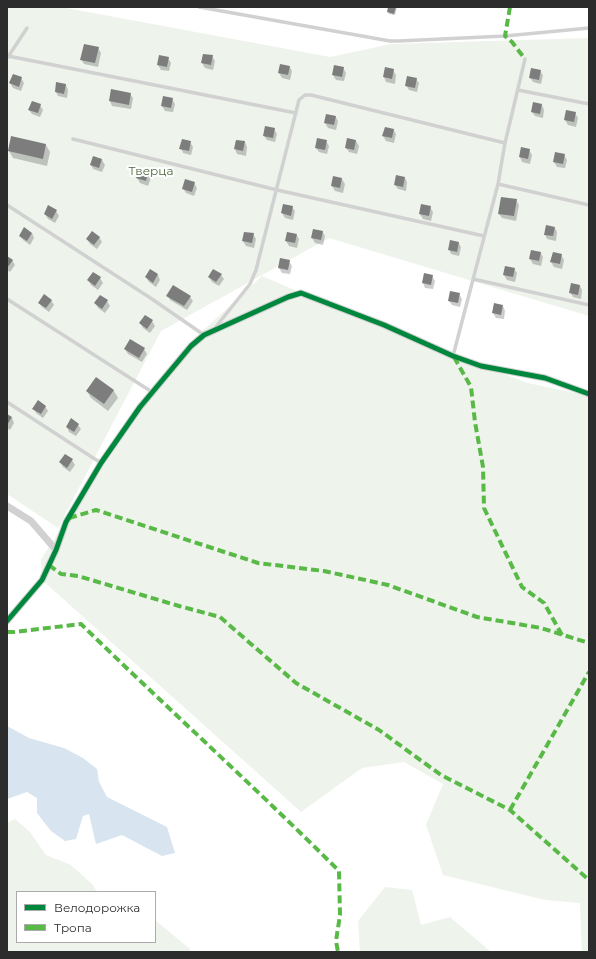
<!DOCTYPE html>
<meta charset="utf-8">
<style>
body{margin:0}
#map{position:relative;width:596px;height:959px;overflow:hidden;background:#fff;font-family:Montserrat,sans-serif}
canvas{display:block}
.frame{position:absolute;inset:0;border:8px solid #2c2c2c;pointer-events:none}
.legend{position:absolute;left:16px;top:891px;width:140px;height:52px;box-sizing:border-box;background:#fff;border:1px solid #ababab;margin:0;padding:5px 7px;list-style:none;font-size:12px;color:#2c2c2c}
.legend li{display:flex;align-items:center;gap:8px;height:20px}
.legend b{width:20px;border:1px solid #ababab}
</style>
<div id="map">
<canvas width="596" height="959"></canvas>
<div class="frame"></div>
<ul class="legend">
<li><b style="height:5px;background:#00873e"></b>Велодорожка</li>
<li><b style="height:5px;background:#58b947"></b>Тропа</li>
</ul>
</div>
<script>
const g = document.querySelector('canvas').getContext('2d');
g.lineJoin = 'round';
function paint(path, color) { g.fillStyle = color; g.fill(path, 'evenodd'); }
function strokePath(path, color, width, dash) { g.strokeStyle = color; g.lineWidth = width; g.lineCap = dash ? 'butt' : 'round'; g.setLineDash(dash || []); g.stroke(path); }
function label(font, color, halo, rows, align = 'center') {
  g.font = font + ' Montserrat,sans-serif'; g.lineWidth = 4; g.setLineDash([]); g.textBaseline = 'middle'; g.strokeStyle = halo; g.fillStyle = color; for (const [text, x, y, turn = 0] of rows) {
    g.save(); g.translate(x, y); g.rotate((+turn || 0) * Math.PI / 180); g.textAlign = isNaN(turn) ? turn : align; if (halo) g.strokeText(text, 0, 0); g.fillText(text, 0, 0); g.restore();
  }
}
paint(new Path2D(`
 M7,7H61L330,57L391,44L589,38V316L329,238L161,331L58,528L7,494Z
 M262,276L404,337L528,383L589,396V952H582L580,903L545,900L443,875L426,825L443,784L404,762L362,768L301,812L42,580L41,559L182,350Z
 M15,819L30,832L46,855L71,865L93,885L97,892H17V942H155V920L190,949V952H7V823Z
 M385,887L412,890L421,925L450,917L491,952H360L358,921Z`), '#eef3eb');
paint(new Path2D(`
 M7,726L29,738L64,748L83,758L97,769L99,782L107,797L167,827L175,853L162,856L122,835L96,844L89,814L83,816L76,839L65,841L51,831L37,813V798L27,792L7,799Z`), '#d8e4f0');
paint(new Path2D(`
 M389,7H397L395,15L389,14L388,12Z
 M98,48L101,53L98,67L84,64L81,59Z
 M212,56L215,61L213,70L205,68L202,63Z
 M168,58L171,63L169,71L161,70L158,65Z
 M289,66L292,71L290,80L282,78L279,73Z
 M343,68L346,73L344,81L336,80L333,75Z
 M393,70L396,75L395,84L386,82L384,77Z
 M540,71L543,75L541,84L533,82L530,77Z
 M21,78L24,83L21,91L13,88L10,83Z
 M416,79L419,83L417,92L409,90L406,85Z
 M66,85L68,90L67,98L58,96L56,92Z
 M111,90L130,94L133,98L131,109L112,106L110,101Z
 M172,99L175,104L173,112L165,111L162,106Z
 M40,105L43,110L40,117L32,114L29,110Z
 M542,105L544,110L543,118L535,116L532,112Z
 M575,113L578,118L576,127L568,125L565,120Z
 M327,115L335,116L338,121L336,130L328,128L325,123Z
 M274,129L277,134L275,142L267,140L264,136Z
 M393,129L396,134L394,143L386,141L383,136Z
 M236,141L245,142L247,147L246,156L237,154L235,149Z
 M326,141L329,146L327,154L319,152L316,148Z
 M356,141L359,146L357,154L349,152L346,148Z
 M190,142L193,147L191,155L183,153L181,148Z
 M46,145L50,152L47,166L13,158L9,151Z
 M529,150L532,155L530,164L522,162L520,157Z
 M564,155L567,160L565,168L557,167L554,162Z
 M94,157L102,160L105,165L102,172L93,169L91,165Z
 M148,173L151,178L148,186L140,183L137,178Z
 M334,178L342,179L345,184L343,193L335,191L332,186Z
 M405,178L407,182L406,191L398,189L395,185Z
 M194,183L197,188L194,196L186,193L183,188Z
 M516,200L519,205L516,221L502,218L499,214Z
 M292,207L295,211L293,220L285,218L282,213Z
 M430,207L433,212L431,221L423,219L420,214Z
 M56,211L59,216L55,223L48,219L45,214Z
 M555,228L557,232L556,241L547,239L545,234Z
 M314,230L322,231L325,236L323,245L315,243L312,238Z
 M32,233L34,238L30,245L23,240L20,236Z
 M288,233L296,234L299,239L297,248L289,246L286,241Z
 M253,234L256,239L254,248L246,246L243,241Z
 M99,237L102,242L97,249L90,244L87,239Z
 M458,242L461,247L459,256L451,254L449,249Z
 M540,252L543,257L541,266L533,264L530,259Z
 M561,255L564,260L562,269L554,267L551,262Z
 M7,257L12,260L15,265L10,272L7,270Z
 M289,261L292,266L290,274L282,273L279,268Z
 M506,267L514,269L517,273L515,282L507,280L504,275Z
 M150,270L158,275L160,280L156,287L149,282L146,277Z
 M221,275L224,279L219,286L212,282L209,277Z
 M432,276L435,281L433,289L425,288L423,283Z
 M100,278L103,283L98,290L91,285L88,280Z
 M580,286L582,290L581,299L573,297L570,292Z
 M459,294L462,299L460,307L452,305L449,301Z
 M168,296L190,297L193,301L187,310L170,300Z
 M51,300L54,305L49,312L42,307L39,303Z
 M107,301L110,306L105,313L98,308L95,303Z
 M503,306L505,311L504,319L496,318L493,313Z
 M152,321L155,326L150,333L143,328L140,323Z
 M130,341L144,349L147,354L142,362L128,354L125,349Z
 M96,378L114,391L118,398L108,411L91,398L87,391Z
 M45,406L48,411L43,418L36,413L34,409Z
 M7,415L12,418L14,423L10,430L7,428Z
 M78,425L81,429L76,436L69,432L67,427Z
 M72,460L75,465L70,472L63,467L60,462Z`), '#0003');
paint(new Path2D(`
 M388,7H396L394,14L387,12Z
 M84,44L99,47L95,63L80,60Z
 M203,54L213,55L211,65L201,63Z
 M159,55L169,57L167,67L157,65Z
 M280,64L290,66L288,75L278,73Z
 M334,65L344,67L342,77L332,75Z
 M385,67L394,69L392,79L383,77Z
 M531,68L541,70L539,80L529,78Z
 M13,74L22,77L19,87L9,83Z
 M407,76L417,78L415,88L405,86Z
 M56,82L66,84L64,94L55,92Z
 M111,89L131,93L129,105L109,101Z
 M163,96L173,98L171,108L161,106Z
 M32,101L41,104L38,113L28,110Z
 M533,102L542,104L540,114L531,112Z
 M566,110L576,112L574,122L564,120Z
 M326,114L336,116L334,125L324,123Z
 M265,126L275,128L273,138L263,136Z
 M385,127L394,129L392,138L382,136Z
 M11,136L46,144L43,159L8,151Z
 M317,138L327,140L325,150L315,148Z
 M347,138L356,140L354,150L345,148Z
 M182,139L191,141L189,151L179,149Z
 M236,140L245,141L243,151L234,149Z
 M521,147L530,149L528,159L519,157Z
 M555,152L565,154L563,164L553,162Z
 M93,156L102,159L99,168L90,165Z
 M139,169L148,172L146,181L136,178Z
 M396,175L405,177L403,187L394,185Z
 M333,176L342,178L340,188L331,186Z
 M185,179L195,182L192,192L182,189Z
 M501,197L517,199L514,216L498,214Z
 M283,204L293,206L291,216L281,213Z
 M421,204L431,206L429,216L419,214Z
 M48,205L57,210L52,219L44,214Z
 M546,225L555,227L553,236L544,235Z
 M24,227L32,233L27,241L19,236Z
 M313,229L323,231L321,240L311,238Z
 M92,231L100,237L94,245L86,239Z
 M244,232L254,233L252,243L242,241Z
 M287,232L297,234L295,243L285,241Z
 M450,240L459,242L457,252L448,250Z
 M531,250L541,252L539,261L529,259Z
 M553,252L562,254L560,264L550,262Z
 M7,256L13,260L7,268Z
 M280,258L290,260L288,270L278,268Z
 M505,266L515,268L513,277L503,275Z
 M150,269L158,274L153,283L145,277Z
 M213,269L222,274L216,282L208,277Z
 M93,272L101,277L95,286L87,280Z
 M424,273L433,275L431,285L422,283Z
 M571,283L580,285L578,295L569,293Z
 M173,285L191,296L184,306L166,296Z
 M450,291L460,293L458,303L448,301Z
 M44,294L52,300L46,308L38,303Z
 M100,295L108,300L102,309L94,303Z
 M494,303L503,305L501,315L492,313Z
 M145,315L153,320L147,329L139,323Z
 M130,339L145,348L139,358L124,349Z
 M96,377L114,390L104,404L86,391Z
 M38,400L46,406L41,414L32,409Z
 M7,414L12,417L7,425Z
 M71,418L79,424L74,432L66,427Z
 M65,454L73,459L67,468L59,462Z`), '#7d7d7d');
strokePath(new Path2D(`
 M199,7L390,41H399L505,36L589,28
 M8,56L296,113
 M8,57L27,28
 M518,90L589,104
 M73,139L277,190L484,236
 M498,184L589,205
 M7,205L152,299L204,335
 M473,279L589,305
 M7,299L152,392
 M215,328L250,284L256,270L299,100L305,95H311L505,143
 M453,356L498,184L505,143L525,59
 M7,402L101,463`), '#d1d1d1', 3.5);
strokePath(new Path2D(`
 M7,506L31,521L56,550
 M7,621L42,580L56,550L66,522L101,463L140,407L191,346L204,335L288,297L301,293L384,325L453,356L481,366L545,378L589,394`), '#d1d1d1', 7);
strokePath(new Path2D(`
 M510,7L505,36L512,42L525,59
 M454,357L471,387L475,422L483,467L484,508L522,587L544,603L562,635
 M69,518L96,510L258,563L324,571L388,585L477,617L541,628L589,643
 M49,565L61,574L78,576L179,606L220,617L296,683L379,730L441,775L510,810L589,880
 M7,632H14L81,624C166,707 255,787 339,871L340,915L336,941L338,952
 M510,810L589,672`), '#58b947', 4, [8, 4]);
strokePath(new Path2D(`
 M7,621L42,580L56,550L66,522L101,463L140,407L191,346L204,335L288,297L301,293L384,325L453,356L481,366L545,378L589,394`), '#00873e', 5);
label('12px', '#4c663c', '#fff', [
 ["Тверца",151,171]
]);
</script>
